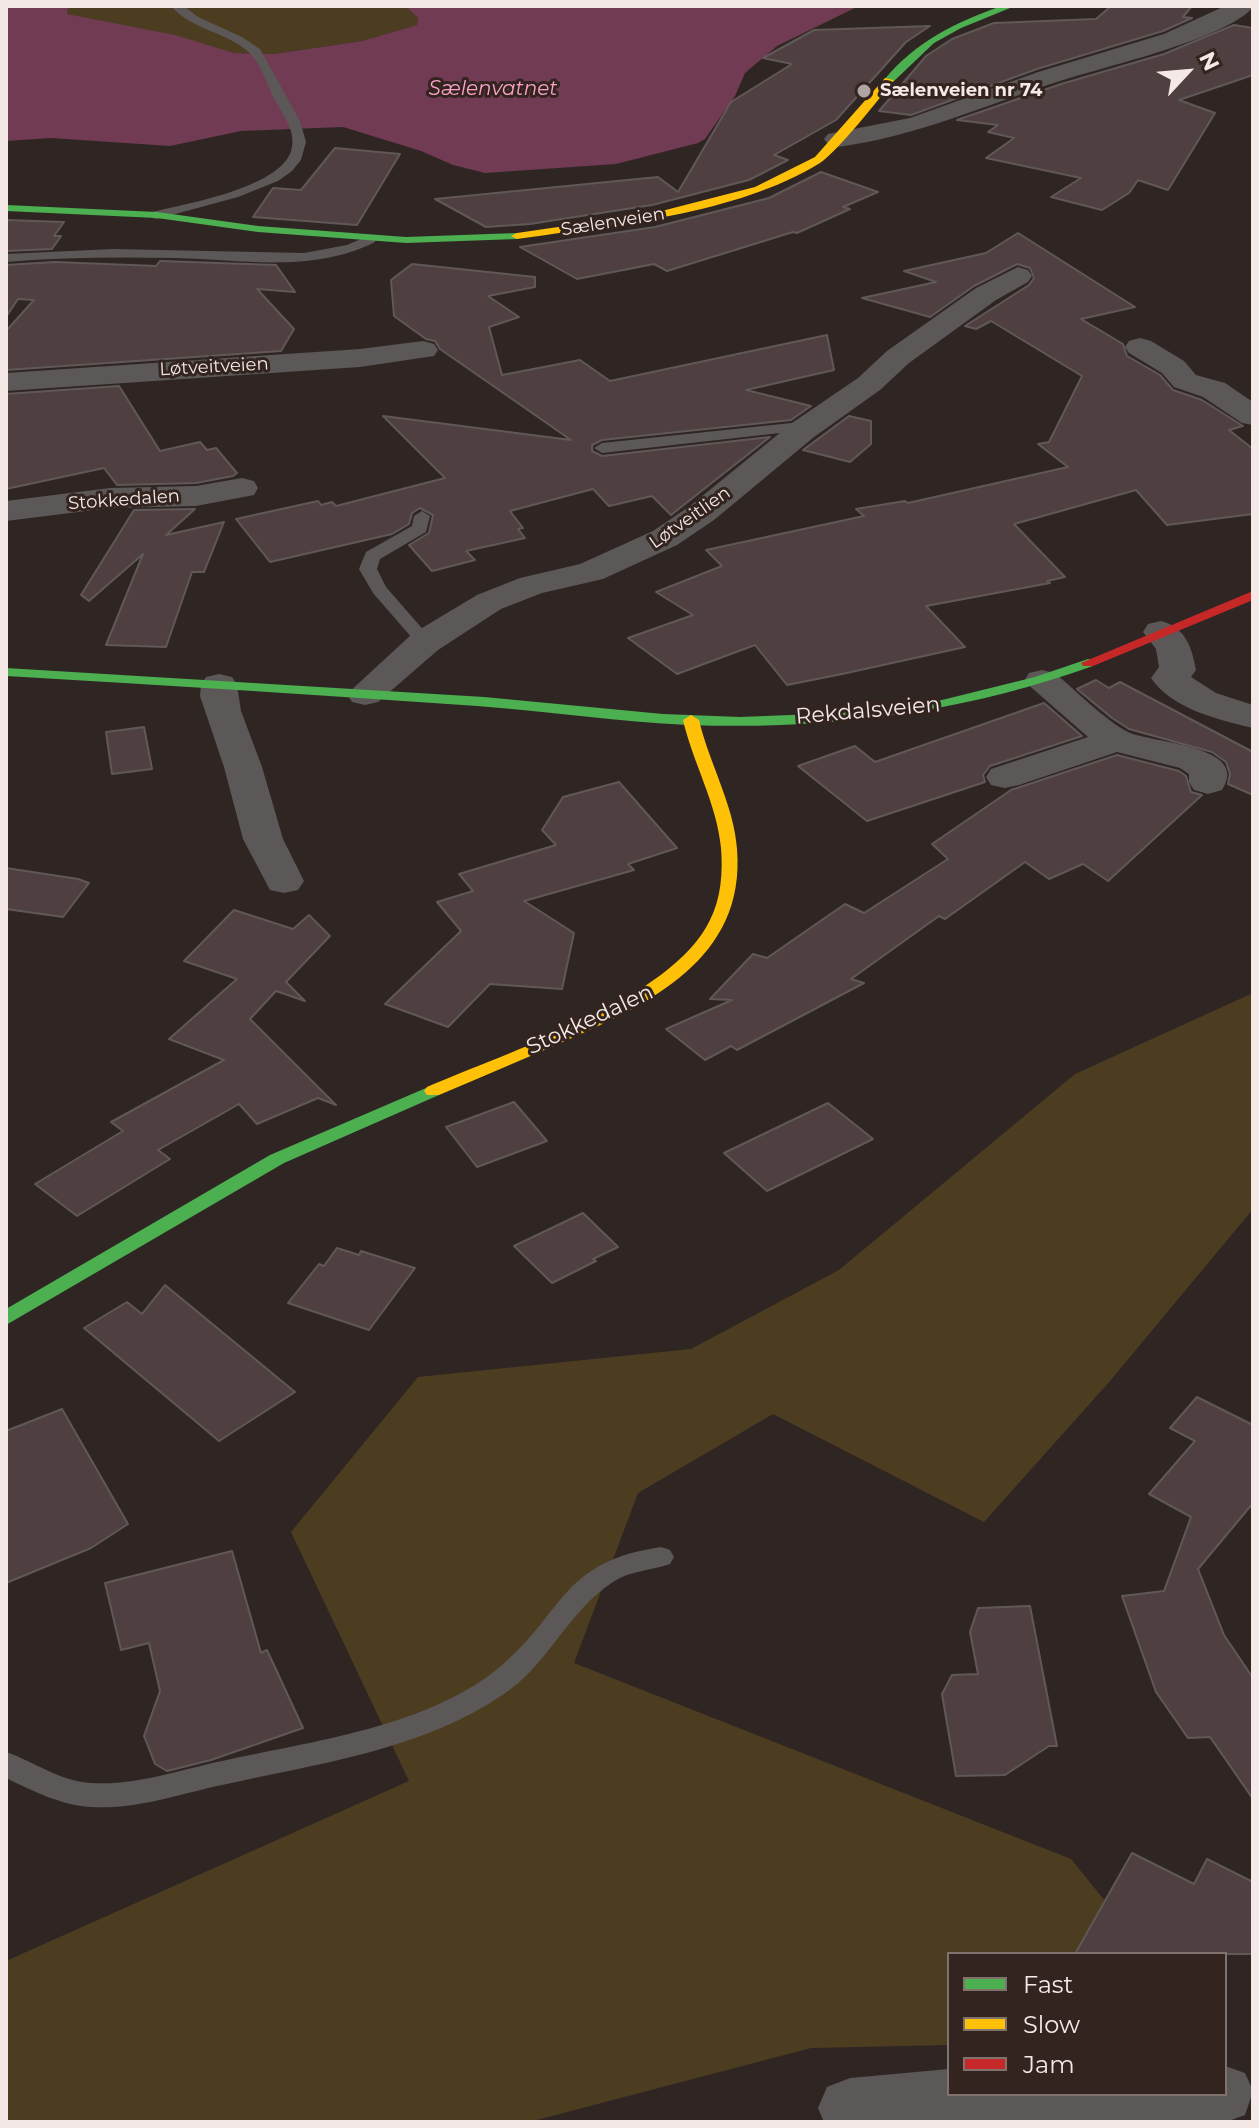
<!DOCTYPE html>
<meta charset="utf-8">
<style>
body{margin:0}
#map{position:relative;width:1259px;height:2128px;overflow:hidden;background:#2f2624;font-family:Montserrat,sans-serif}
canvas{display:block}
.frame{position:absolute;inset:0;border:8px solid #f4e9e6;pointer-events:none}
.legend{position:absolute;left:947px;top:1952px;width:280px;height:144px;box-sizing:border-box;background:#33241f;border:2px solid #80736f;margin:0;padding:10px 14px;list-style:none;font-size:24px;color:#f4e9e6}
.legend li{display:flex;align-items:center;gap:16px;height:40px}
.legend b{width:40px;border:2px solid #80736f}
.north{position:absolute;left:1147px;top:32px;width:80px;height:80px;-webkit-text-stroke:6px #33241f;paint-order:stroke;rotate:64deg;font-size:22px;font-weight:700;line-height:32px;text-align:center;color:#f4e9e6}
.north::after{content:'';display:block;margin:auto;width:28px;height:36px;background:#f4e9e6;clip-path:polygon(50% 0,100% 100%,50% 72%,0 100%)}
</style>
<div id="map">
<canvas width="1259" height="2128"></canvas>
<div class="frame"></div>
<ul class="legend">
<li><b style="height:10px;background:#4caf50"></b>Fast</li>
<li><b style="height:10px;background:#ffc107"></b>Slow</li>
<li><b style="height:10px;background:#c62828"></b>Jam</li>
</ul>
<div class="north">N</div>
</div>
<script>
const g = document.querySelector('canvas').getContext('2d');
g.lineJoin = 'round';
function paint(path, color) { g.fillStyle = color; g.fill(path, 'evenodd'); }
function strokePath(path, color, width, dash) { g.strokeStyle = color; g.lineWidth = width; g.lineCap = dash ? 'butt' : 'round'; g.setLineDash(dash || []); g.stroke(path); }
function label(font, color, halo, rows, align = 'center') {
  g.font = font + ' Montserrat,sans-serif'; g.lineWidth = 6; g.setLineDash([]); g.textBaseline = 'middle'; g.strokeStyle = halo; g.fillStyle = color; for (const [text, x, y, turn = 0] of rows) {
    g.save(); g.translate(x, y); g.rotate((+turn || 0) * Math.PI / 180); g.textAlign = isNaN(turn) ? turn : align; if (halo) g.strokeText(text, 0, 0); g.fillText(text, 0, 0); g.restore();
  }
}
paint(new Path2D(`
 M55,6H405L418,18V25L362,41L273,54L234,53L66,14L68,8Z
 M1253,993V1209L1110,1381L984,1522L773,1414L638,1493L574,1663L1071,1859L1148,1954H949V2045L811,2048L529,2122H6V1961L409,1781L291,1532L418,1377L691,1349L839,1270L1075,1074Z`), '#4c3d20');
paint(new Path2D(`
 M6,6L68,8L67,14L175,35L234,53L273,54L362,41L417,25L418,18L405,6H859L777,46L745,73L735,96L705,139L698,143L616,164L485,173L453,165L421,151L343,127L241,131L170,146L51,138L6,141Z`), '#703b53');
const building = new Path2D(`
 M1111,6H1192L1183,17L1192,18L1163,31L1037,69L911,115L879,111L926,56L952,39L994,23L1096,19Z
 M1234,25L1253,28V75L1179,100L1215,113L1168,190L1138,180L1129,193L1102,210L1051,197L1081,178L986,158L1014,138L988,132L998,125L957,120L1061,84L1164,54Z
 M930,26L906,42L836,120L774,155L788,160L749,180L652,205L530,224L486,227L435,199L658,177L678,192L731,102L792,64L763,58L814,30Z
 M335,148L400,154L357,225L253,217L273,188L301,190Z
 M821,172L878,192L843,207L850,209L797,233L793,232L667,271L654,264L577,279L520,247L655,227L769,198Z
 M6,220L64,222L54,236H61L52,249L6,251Z
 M1018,233L1135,307L1081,319L1123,344L1127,356L1160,375L1173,390L1202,400L1243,426L1229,430L1253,449V514L1167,525L1136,490L1014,524L1065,577L1047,581L1050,583L926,606L965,647L842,674L787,685L755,645L677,674L628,638L693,615L656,592L722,566L706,550L864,516L856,509L905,501L908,503L1068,467L1038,444L1049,442L1082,376L991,321L976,329L965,326L1029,285L1034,278L1030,268L1017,264L974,286L930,317L862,298L936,282L904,271L986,253Z
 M160,261L276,265L295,292L257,289L294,329L281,351L6,370V331L34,300L18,299L6,317V265L55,262L156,266Z
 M412,264L535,277V287L488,296L519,317L489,327L502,375L580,360L610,381L827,335L834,370L746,390L811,406L791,420L602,440L592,445V451L602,456L770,437L671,515L652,496L609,506L593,489L510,511L523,528L518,529L525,538L466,551L475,560L432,571L409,545L429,533L433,515L420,508L412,513L409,524L392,534L270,562L236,519L318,501L321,505L332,502L336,506L445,478L383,416L571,440L440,349L435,341L426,339L394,316L391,280Z
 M119,386L160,451L200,442L207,450L216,448L237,473L233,476L196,483L117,485L104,468L6,489V394Z
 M849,416L871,421V444L850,462L803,450Z
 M195,509L166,535L224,522L204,572H192L166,647L106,645L143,554L89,601L81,595L134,510Z
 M1096,680L1109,688L1120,682L1253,752V795L1228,784L1230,774L1226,762L1212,752L1129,729L1112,718L1077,689Z
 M1044,703L1082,736L990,766L983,775L985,782L867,821L798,766L855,746L875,762Z
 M144,727L152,769L112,774L106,732Z
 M1117,755L1179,771L1186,776L1191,792L1202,795L1108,881L1083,864L1049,879L1025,862L945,919L939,916L851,979L864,983L737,1050L731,1046L705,1060L666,1029L732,1000L710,999L753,954L767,958L845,904L864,913L948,859L932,844L1011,790Z
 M619,782L677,848L628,864L634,870L524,901L574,933L562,989L490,984L448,1027L385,1004L461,931L437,902L473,891L459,874L556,845L542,830L563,797Z
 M6,868L78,879L89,883L63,917L6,909Z
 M234,910L293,929L309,915L330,936L286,982L305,1001L276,991L250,1019L336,1105L318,1098L257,1124L239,1104L158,1150L170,1159L77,1216L35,1184L123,1131L111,1122L224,1060L169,1039L237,979L184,961Z
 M514,1102L547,1141L477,1167L446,1127Z
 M828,1103L873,1139L767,1191L724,1153Z
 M583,1213L618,1247L593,1259L596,1261L552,1283L514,1246Z
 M337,1248L359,1255L361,1251L415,1268L369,1330L288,1303L319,1264L324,1266Z
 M165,1285L295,1392L219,1441L84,1328L127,1302L142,1314Z
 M1197,1397L1253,1425V1503L1198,1569L1224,1635L1253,1678V1799L1210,1737L1188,1738L1156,1692L1122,1596L1164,1591L1191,1517L1149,1494L1195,1441L1170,1428Z
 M62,1409L128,1524L91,1548L6,1583V1431Z
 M232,1551L261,1653L267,1650L303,1728L211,1760L167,1771L155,1764L144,1736L160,1691L149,1643L121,1650L105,1583Z
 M1030,1606L1057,1746H1049L1005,1775L956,1776L942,1694L952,1675L978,1674L970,1632L978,1608Z
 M1132,1853L1194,1884L1207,1859L1253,1882V1954H1075Z`);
paint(building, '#4f3f40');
strokePath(building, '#605857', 2);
paint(new Path2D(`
 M171,6H184L198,17L242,37L260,49L300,121L306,142L301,160L292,171L278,181L238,197L157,219L152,218V212C185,204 286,187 292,147C295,130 284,116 276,102C266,84 262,62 245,49C222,31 191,29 171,6Z
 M370,235L375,236V242C314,273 243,260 177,258C120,257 63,257 6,262V254L113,249L304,253L347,245Z
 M810,421L816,423V429L602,453L594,448L602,443Z
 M422,511L430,516L426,532L380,559L377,569L386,587L434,642L425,647L419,646L373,593L359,569L366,552L412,526L414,516Z
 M661,1547L670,1550L674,1557L670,1564C651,1571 631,1570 613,1582C568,1611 548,1665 504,1694C422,1750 317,1764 222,1785C179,1794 136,1810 91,1807C60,1805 33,1791 6,1778V1752C35,1762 59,1781 91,1783C135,1786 179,1770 222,1761C312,1741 429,1727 501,1666C566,1610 561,1562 661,1547Z`), '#5b5857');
paint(new Path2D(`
 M1225,6L1253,7C1227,39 1103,67 1060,81C985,105 916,137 837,147L828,144L824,139L828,134L910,118L1038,72L1164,34Z
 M1018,267L1028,270L1032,276L1028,282L996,300L909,363L880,390L814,437L714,520L677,545L603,579L542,593L501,609L438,650L378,702L365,705L352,702L347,694L412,634L477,595L520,578L580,564L653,531L690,506L792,423L858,378L887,351L976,288Z
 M1140,338L1151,341L1184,361L1196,375L1225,383L1253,402V425L1242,423L1203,397L1174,387L1162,373L1129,353L1125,347L1129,341Z
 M423,341L434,344L438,350L434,356L360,367L6,391V373L360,349Z
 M242,478L254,481L258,488L254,495L196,506L110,508L6,521V501L110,488L196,486Z
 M1161,621C1185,627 1192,647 1196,670L1191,677L1216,693L1253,705V728C1219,720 1172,709 1151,678L1159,667L1156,649L1143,632L1148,624Z
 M1042,670L1055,673C1075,690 1106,721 1128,732C1150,743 1252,745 1222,790L1208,794L1194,790L1189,782V774L1180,768L1117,752L1019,785L1005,788L991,785L986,777L991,769L1088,737L1024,681L1029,673Z
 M219,674L232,677L237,685L241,711L262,767L283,839L304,881L298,890L284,893L270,890L243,839L224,767L200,696L201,685L206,677Z
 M1225,2066L1245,2073L1253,2091L1245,2115L1226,2122H824L818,2108L827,2087L850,2078L949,2069V2094H1225Z`), '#5b5857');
paint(new Path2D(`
 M1001,6H1015L961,28L934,43L893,82L884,80C916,41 955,23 1001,6Z
 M6,205L157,212L258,226L406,237L517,233L523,236L517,239L406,243L258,232L157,218L6,211Z
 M1088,659L1093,660V666C962,713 828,730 689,725C618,722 548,711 477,706C320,695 163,685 6,676V668L484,697L663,714L740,717L841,713L942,700L1035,677Z
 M433,1085L439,1087L442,1091L439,1095L284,1163L6,1325V1309L270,1155Z`), '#4caf50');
paint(new Path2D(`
 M885,78L894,80C880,98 837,152 820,163C736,215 613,225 517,239L511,236L517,233L654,213L755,187L815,157Z
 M691,715L699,720C709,763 734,805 737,849C746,959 649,1004 563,1042C522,1060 481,1077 439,1095H427L424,1091L427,1087C505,1053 673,999 710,920C721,899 723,872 721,848C717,804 693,763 683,720Z`), '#ffc107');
paint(new Path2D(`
 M1253,591V600L1093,666H1083L1081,663Z`), '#c62828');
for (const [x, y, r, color] of [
 [864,91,8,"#afa5a2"]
]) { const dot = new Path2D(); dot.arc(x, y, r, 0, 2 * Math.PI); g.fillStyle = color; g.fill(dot); strokePath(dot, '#33241f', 3); }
label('bold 18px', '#f4e9e6', '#33241f', [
 ["Sælenveien nr 74",880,91]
], 'left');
label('18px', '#f4e9e6', '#33241f', [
 ["Sælenveien",613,222,-9],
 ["Løtveitveien",214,367,-3],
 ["Stokkedalen",124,500,-4],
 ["Løtveitlien",690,518,-35]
]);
label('italic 20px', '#fca2ca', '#33241f', [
 ["Sælenvatnet",493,89]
]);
label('22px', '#f4e9e6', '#33241f', [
 ["Rekdalsveien",868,711,-5],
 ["Stokkedalen",590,1020,-25]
]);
</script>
